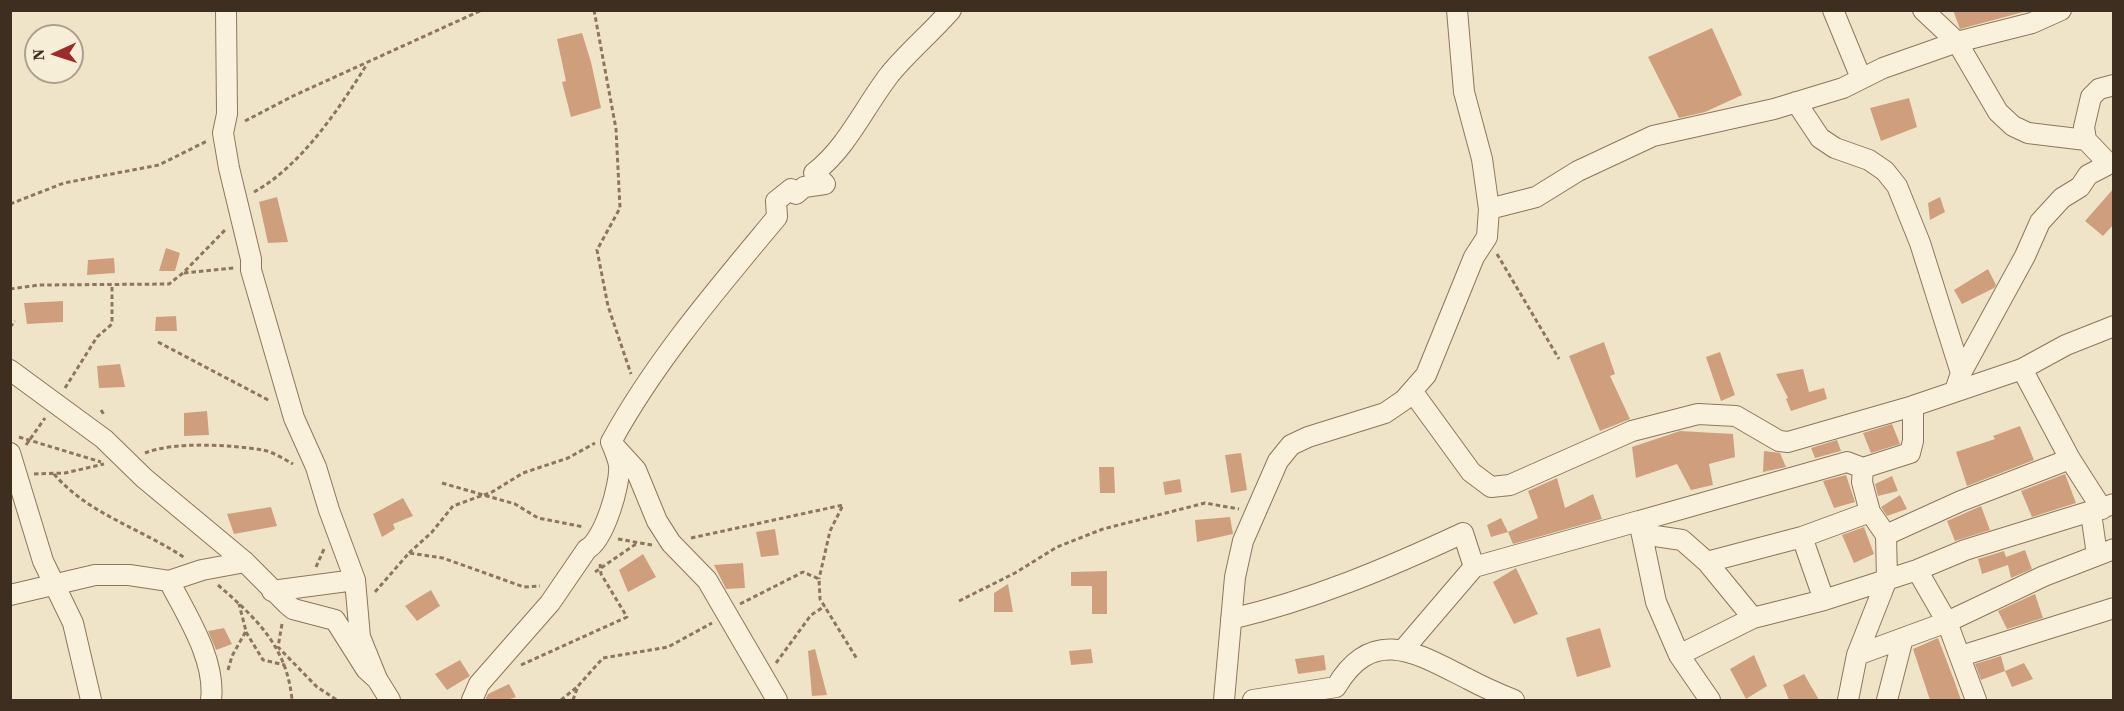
<!DOCTYPE html>
<style>
body{margin:0}
#map{position:relative;width:2124px;height:711px;overflow:hidden;background:#f0e4c8;font-family:"Source Serif 4",serif}
canvas{display:block}
.frame{position:absolute;inset:0;border:12px solid #3d2e20;pointer-events:none}
.north{position:absolute;left:24px;top:24px;width:60px;height:60px;box-sizing:border-box;background:#f7eed8;border:2px solid #ada18e;border-radius:50%;rotate:267deg;font-size:16px;font-weight:700;line-height:24px;text-align:center;color:#3d2e20}
.north::after{content:'';display:block;margin:auto;width:21px;height:27px;background:#9e2a2b;clip-path:polygon(50% 0,100% 100%,50% 72%,0 100%)}
</style>
<div id="map">
<canvas width="2124" height="711"></canvas>
<div class="frame"></div>
<div class="north">N</div>
</div>
<script>
const g = document.querySelector('canvas').getContext('2d');
g.lineJoin = 'round';
function paint(path, color) { g.fillStyle = color; g.fill(path, 'evenodd'); }
function strokePath(path, color, width, dash) { g.strokeStyle = color; g.lineWidth = width; g.lineCap = dash ? 'butt' : 'round'; g.setLineDash(dash || []); g.stroke(path); }
paint(new Path2D(`
 M1953,10H2031L1960,29Z
 M1712,28L1742,95L1705,112L1679,118L1648,57Z
 M582,33L591,62L601,108L571,117L562,82L566,81L557,39Z
 M1909,98L1917,127L1881,141L1870,108Z
 M2114,188V224L2103,236L2085,221Z
 M277,197L288,242L268,243L259,202Z
 M1940,197L1945,212L1930,220L1928,203Z
 M166,248L180,253L175,271H159Z
 M114,258L115,273L87,275L88,260Z
 M1988,269L1996,285L1994,288L1962,304L1954,290Z
 M63,301V322L27,324L24,303Z
 M176,316L177,331H155L156,317Z
 M1604,342L1615,374L1610,376L1630,419L1600,431L1569,356Z
 M1720,352L1735,395L1721,401L1706,357Z
 M120,364L125,387L99,388L97,366Z
 M1803,369L1809,392L1824,388L1827,399L1791,411L1786,399L1788,398L1776,374Z
 M207,411L209,435L184,436V413Z
 M1892,424L1900,444L1871,453L1863,433Z
 M2020,426L2034,460L1967,486L1956,452L1995,439L1993,436Z
 M1680,431L1733,434L1735,457L1709,464L1713,485L1691,490L1677,464L1636,478L1632,447Z
 M1837,440L1841,451L1815,458L1811,448Z
 M1764,451L1780,453L1786,467L1763,472Z
 M1241,453L1247,490L1231,493L1225,455Z
 M1099,467H1114L1115,493H1100Z
 M2065,474L2076,503L2032,517L2021,491Z
 M1846,475L1855,502L1834,508L1823,481Z
 M1892,476L1898,491L1878,496L1875,484Z
 M1557,478L1565,508L1593,494L1602,519L1513,544L1508,532L1538,518L1528,491Z
 M1180,479L1182,492L1165,495L1163,482Z
 M1900,495L1907,509L1887,516L1881,507Z
 M403,498L413,516L393,524L395,529L382,537L373,514Z
 M1981,506L1990,530L1955,541L1947,521Z
 M271,507L277,526L234,534L227,514Z
 M1230,517L1233,534L1197,542L1195,520Z
 M1501,518L1508,532L1491,537L1487,525Z
 M1864,527L1874,554L1854,563L1842,535Z
 M775,529L779,555L761,557L756,532Z
 M2025,550L2032,569L2011,578L2008,565L1982,574L1978,559L2004,551L2006,557Z
 M643,554L656,577L628,592L619,570Z
 M743,563L745,588L726,589L714,565Z
 M1516,568L1538,614L1514,624L1493,582Z
 M1107,571V614H1092V586H1071V572Z
 M1008,584L1013,612H994V593Z
 M431,590L440,606L417,621L405,606Z
 M2035,594L2043,618L2007,629L1998,611Z
 M224,628L232,644L216,650L208,631Z
 M1600,628L1611,667L1577,677L1566,638Z
 M1938,638L1954,680L1961,700H1930L1913,649Z
 M815,649L827,695L812,696L808,651Z
 M1091,649L1093,663L1071,665L1069,651Z
 M1324,655L1326,670L1298,674L1295,659Z
 M1754,655L1767,686L1746,699L1730,669Z
 M2001,656L2005,671L1981,680L1975,664Z
 M460,660L470,676L447,690L435,674Z
 M2024,663L2033,679L2012,687L2005,671Z
 M1804,674L1819,700H1789L1783,685Z
 M509,684L516,697L507,700H485L488,694Z`), '#cf9f7d');
const minor = new Path2D(`
 M226,10L227,114L223,133L229,168L251,259V270L294,418L316,467L329,510L355,580L360,637L377,679
 M1833,10L1861,78
 M1923,10L1957,42L1998,112L2013,126L2028,133L2086,140
 M1796,102L1820,138L1835,148L1869,160L1885,171L1897,186L1920,243L1961,373
 M1489,209L1536,197L1578,171L1653,136L1774,109L1843,88L1883,68L1957,42L2032,23L2061,10
 M2022,369L2070,459L2102,509
 M10,370L104,439L144,478L245,562L287,604L293,609L335,620L366,669L377,679L390,700
 M1412,391L1471,472L1491,487L1510,485L1632,431L1698,414L1736,416L1779,441L1788,442L1913,406L2022,369L2066,345L2114,326
 M1955,391L1961,373L2025,256L2040,222L2062,198L2080,187L2088,175L2109,164L2086,140L2084,127L2091,97L2099,89L2114,85
 M615,447L636,470L657,521L671,543L707,580L777,700
 M10,453L43,561L73,623L91,700
 M2091,513L2097,555
 M1639,521L1847,462L1863,468
 M1642,534L1682,540L1707,562L1753,618
 M1886,535L1961,501L2070,459
 M1707,562L1802,537
 M1917,570L1947,622L1976,700
 M169,581C187,616 216,660 211,700
 M272,591L355,580
 M10,595L95,575H129L169,581L202,570L245,562
 M1824,600L1802,537L1870,512
 M1231,619C1312,600 1388,568 1463,533L1474,567L1639,521L1656,602L1679,655L1710,700
 M1403,650L1474,567
 M1679,655L1753,618L1824,600L1917,570L1965,550L2114,504
 M1857,655L1947,622L2044,576L2114,549
 M1961,656L2114,608
 M472,700L479,684L550,603L587,549C604,541 621,483 619,465C618,458 614,449 611,442C655,361 718,288 777,217L776,201L791,189L796,194L804,187L825,184L814,173C847,148 865,106 890,74C908,52 932,32 951,10
 M1224,700L1235,577L1243,541L1278,461L1291,445L1308,437L1385,413L1404,400L1426,375L1474,257L1487,237L1489,209L1482,159L1464,92L1457,10
 M1253,700L1336,687C1373,624 1418,654 1468,679C1483,687 1499,694 1514,700
 M1848,700L1857,655L1887,579L1886,535L1870,512L1862,482L1863,468L1910,453L1913,441V406
 M1887,700L1903,638`);
strokePath(minor, '#8d765c', 22);
strokePath(new Path2D(`
 M594,10L616,129L620,208L597,250L608,306L631,374
 M245,121L293,96L482,10
 M254,192C301,166 339,109 367,64
 M10,204L64,183L159,165L207,141
 M1497,254L1559,359
 M184,273L234,268
 M10,289L39,285L169,284L183,273L226,229
 M10,327L15,321
 M158,342L270,401
 M65,388L97,337L112,324V285
 M101,410L105,416
 M19,437L101,462
 M26,445L45,418
 M145,453C175,441 231,445 263,450C273,452 284,459 293,464
 M34,474L65,473L104,464
 M54,474C88,514 142,529 185,558
 M442,483L515,504L538,518L584,527
 M691,538L843,505L830,531L819,579
 M618,539L652,545
 M409,553L432,532L453,506L492,492L523,473L568,458L595,443
 M316,567L324,549
 M595,572L636,544
 M218,585C257,619 287,647 292,700
 M375,592L409,553L443,558L524,587L540,586
 M959,601L1015,573L1057,547L1103,529L1205,503L1239,509
 M740,604L803,572L819,579L820,599L857,659
 M282,624L278,647L317,687L337,700
 M246,632L263,660L285,665
 M776,663L811,615L825,606
 M521,665L627,617L601,574L600,564
 M228,670L232,656L246,631L239,604
 M561,700L577,687
 M573,700L578,686L603,658L668,647L712,623`), '#8d765c', 3, [4.5, 3]);
strokePath(minor, '#faf1dc', 20);
</script>
